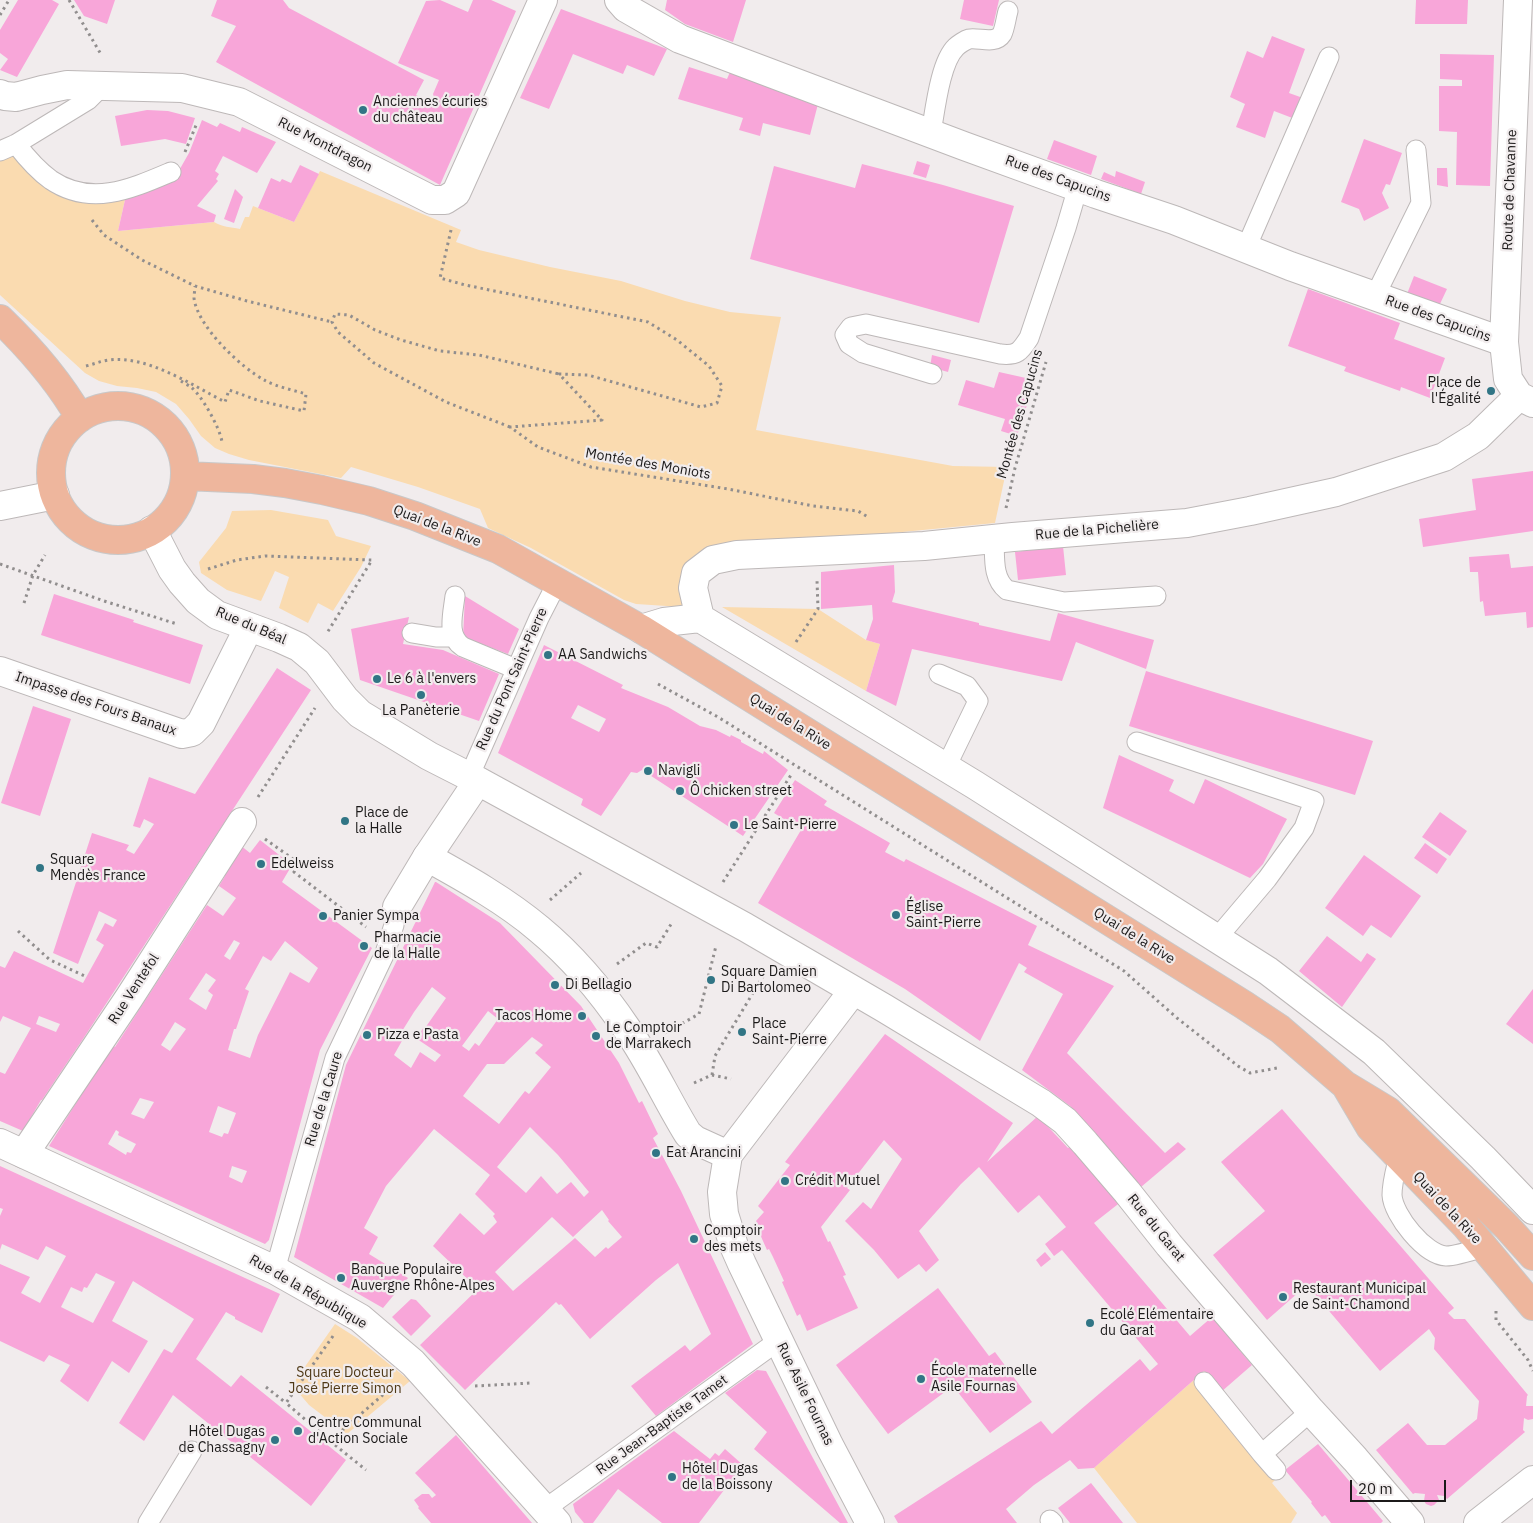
<!DOCTYPE html>
<meta charset="utf-8">
<style>
body{margin:0}
#map{position:relative;width:1533px;height:1523px;overflow:hidden;background:#f1eced;font-family:"IBM Plex Sans",sans-serif}
canvas{display:block}
.scale{position:absolute;left:1350px;top:1480px;width:96px;height:22px;box-sizing:border-box;border:2px solid #1c1a1a;border-top:0;padding-left:6px;font-size:15px;line-height:18px;white-space:nowrap;color:#1c1a1a;-webkit-text-stroke:4px #f1eced;paint-order:stroke}
</style>
<div id="map">
<canvas width="1533" height="1523"></canvas>
<div class="scale">20 m</div>
</div>
<script>
const g = document.querySelector('canvas').getContext('2d');
g.lineJoin = 'round';
function paint(path, color) { g.fillStyle = color; g.fill(path, 'evenodd'); }
function strokePath(path, color, width, dash) { g.strokeStyle = color; g.lineWidth = width; g.lineCap = dash ? 'butt' : 'round'; g.setLineDash(dash || []); g.stroke(path); }
function label(font, color, halo, rows, align = 'center') {
  g.font = font + ' "IBM Plex Sans",sans-serif'; g.lineWidth = 4.5; g.setLineDash([]); g.textBaseline = 'middle'; g.strokeStyle = halo; g.fillStyle = color; for (const [text, x, y, turn = 0] of rows) {
    g.save(); g.translate(x, y); g.rotate((+turn || 0) * Math.PI / 180); g.textAlign = isNaN(turn) ? turn : align; if (halo) g.strokeText(text, 0, 0); g.fillText(text, 0, 0); g.restore();
  }
}
paint(new Path2D(`
 M16,144L31,163L101,194L125,200L118,231L214,222C223,227 230,227 240,229L245,217H249L253,206L294,222L320,171L461,230L456,242L479,250L550,267L621,281L685,301L730,312L781,317L756,430L953,466L1007,467L995,523L707,551L685,605L682,607L636,604L624,600L531,548L488,528L480,509L418,487L351,467L341,478L249,460L229,454L215,448L201,436L189,419L176,404L156,392L137,388L117,386L99,381L85,373L0,295V151Z
 M271,510L328,520L336,536L371,546L361,567L333,611L318,603L308,623L279,608L289,577L275,571L261,601L227,590L201,573L199,562L226,528L232,511Z
 M722,607L818,609L866,640L880,644L866,691Z
 M335,1324L357,1338L410,1381L347,1434L309,1405L292,1385Z
 M1204,1371L1285,1470L1272,1483L1297,1513L1291,1523H1137L1094,1468Z`), '#fadbb0');
paint(new Path2D(`
 M18,0H52L59,4L17,77L0,70L8,59L0,53V30Z
 M74,0H115L107,24L84,16Z
 M217,0H283L289,8L424,80L416,95L437,106L433,94L439,80L398,63L426,1L440,0L468,12L473,0H491L516,11L440,185L216,62L236,26L211,16Z
 M667,0H746L733,42L685,24L665,10Z
 M964,0H999L993,26L960,19Z
 M1416,0H1468L1467,24H1415Z
 M561,9L667,49L654,76L627,65L623,74L573,54L549,109L520,98Z
 M1272,36L1305,49L1289,93L1303,98L1295,119L1274,111L1265,138L1236,127L1245,104L1230,97L1247,51L1263,58Z
 M1440,54L1494,55L1490,186L1456,185L1457,132L1439,131V86H1462V80L1440,79Z
 M689,67L727,79L730,72L818,104L810,135L763,123L760,136L739,130L743,118L678,99Z
 M147,110L168,111L195,118L186,144L165,139L121,146L115,116Z
 M202,120L217,127L220,123L240,132L242,127L276,142L257,173L223,156L215,171L219,174L216,179L218,181L197,206L216,215L214,222L118,231L125,200L130,196L177,174L189,153Z
 M1364,139L1402,153L1390,185L1386,184L1382,193L1389,208L1364,221L1359,209L1341,202Z
 M1054,140L1097,156L1091,175L1047,159Z
 M917,161L930,165L926,178L913,174Z
 M862,164L943,185L1014,206L979,323L750,259L774,166L855,188Z
 M300,165L319,174L294,222L258,208L271,178L280,182L282,179L291,183Z
 M1437,168H1447L1448,187L1437,185Z
 M1116,171L1145,182L1141,194L1101,179L1104,172L1115,177Z
 M235,189L243,197L234,223L224,219Z
 M1414,276L1447,289L1439,306L1407,294Z
 M1308,289L1400,323L1394,339L1445,358L1430,398L1401,387L1400,391L1344,371L1346,367L1288,346Z
 M932,355L951,360L948,372L930,367Z
 M999,372L1035,380L1017,436L1001,431L1005,419L958,405L966,380L994,388Z
 M1533,471V531L1423,547L1419,519L1476,510L1472,479Z
 M1063,546L1066,575L1018,580L1015,552Z
 M1509,554L1511,568L1533,566V627L1527,628L1526,612L1485,616L1483,601L1480,602L1478,572H1470L1469,557Z
 M894,565L895,592L892,602L979,623V625L1050,641L1058,613L1154,640L1146,669L1076,642L1062,681L912,649L896,706L866,691L880,644L866,640L873,619L872,605L821,609V572Z
 M54,594L134,620L133,622L203,645L190,684L41,635Z
 M465,596L519,629L508,654L463,637Z
 M409,617L403,644L443,650L499,674L479,721L360,680L351,629Z
 M544,645L623,685L621,688L668,707L700,726L716,730L730,737L731,735L741,740V742L763,754L764,751L788,770L743,836L642,770L637,773L631,772L601,816L581,805L583,799L498,753ZM578,705L606,719L599,732L571,718Z
 M277,668L311,690L83,1039L42,1100H41L23,1131L0,1121V1072L5,1074L31,1028L3,1016L0,1022V966L5,968L14,951L83,983L104,945L96,940L105,923L113,927L117,920L99,911L78,964L53,953L92,833L129,845L126,850L134,854L154,824L144,819L140,828L133,826L149,777L195,794ZM39,1016L60,1024L56,1032L36,1024Z
 M1146,671L1373,741L1355,795L1129,726Z
 M33,706L71,719L40,816L1,803Z
 M1119,755L1174,780L1169,791L1194,804L1205,779L1287,819L1263,864L1250,878L1103,808Z
 M795,780L827,801L824,805L890,843L885,852L904,862L906,859L1037,926L1028,945L1114,986L1067,1053L1165,1153L1178,1142L1186,1149L1141,1187L1099,1137L1070,1106L1022,1070L1063,994L1024,972L1027,968L1019,963L980,1041L905,989L758,903L801,830L774,813Z
 M1440,812L1467,831L1450,856L1422,837Z
 M260,840L292,865L282,882L372,948L320,1050L269,1240L265,1244L49,1146L112,1046L115,1047L207,905L223,916L236,898L219,886L225,876L222,874L240,845L250,853ZM234,940L240,943L230,960L224,956ZM285,941L318,968L309,983L290,972L258,1035L250,1058L228,1050L234,1029H236L249,991L245,989L263,956L271,961ZM206,973L216,980L208,991L213,995L206,1010L189,999ZM175,1022L186,1029L170,1051L161,1045ZM140,1098L154,1102L144,1119L131,1114ZM218,1106L236,1113L228,1134L224,1133L222,1137L209,1132ZM116,1130L119,1132L118,1135L136,1144L131,1153L127,1152L126,1155L108,1144ZM232,1166L247,1171L242,1183L229,1177Z
 M1425,843L1447,859L1437,874L1414,858Z
 M1364,855L1421,896L1391,938L1371,925L1363,936L1325,908Z
 M435,882H436L500,923L581,1006L619,1063L639,1103L642,1101L658,1134L653,1138L681,1191L753,1344L656,1416L631,1386L685,1345L690,1351L711,1334L678,1263L656,1280L590,1339L561,1304L559,1305L556,1302L465,1390L420,1345L478,1289L433,1246L460,1213L484,1235L497,1222L493,1216L495,1214L475,1194L490,1175L434,1129L386,1186L364,1228L378,1237L369,1254L408,1278L383,1308L294,1257L346,1065ZM432,987L446,998L425,1028H423L417,1039L441,1055L435,1062L420,1052L411,1068L394,1055L403,1039L399,1036L414,1012ZM488,1011L498,1019L479,1046L475,1043L469,1051L462,1046ZM532,1037L543,1045L535,1053L551,1067L529,1094L525,1091L499,1124L463,1096L487,1064H504ZM530,1127L558,1155L589,1192L584,1197L571,1182L557,1194L541,1176L526,1193L497,1167ZM602,1210L609,1220L608,1221L622,1237L608,1249L606,1247L595,1257L575,1238L513,1291L495,1272L552,1217L573,1237Z
 M1327,936L1361,962L1367,953L1376,959L1342,1007L1299,971Z
 M1533,989V1044L1506,1024Z
 M885,1034L1013,1123L987,1162L1038,1116L1068,1148L1073,1144L1122,1201L1094,1223L1190,1336L1212,1317L1252,1365L1221,1392L1204,1371L1094,1468L1078,1469L1070,1460L1034,1485L1006,1509L1017,1523H898L894,1516L1041,1421L1052,1434L1140,1359L1150,1371L1158,1364L1062,1250L1054,1256L1045,1244L1066,1227L1039,1195L1018,1213L979,1167L961,1184L919,1231L939,1260L926,1272L919,1264L898,1279L874,1250L845,1221L863,1202L871,1209L902,1159L884,1140L847,1188L850,1190L821,1227L828,1242L830,1241L846,1275L843,1276L858,1308L807,1331L800,1314L797,1316L782,1282L784,1281L773,1257L769,1249L767,1250L759,1232L761,1231L756,1221L764,1212L758,1206L790,1165L785,1162Z
 M1282,1109L1454,1308L1448,1313L1454,1319H1465L1528,1395L1527,1396L1526,1406H1533V1419L1528,1420L1524,1418L1523,1430L1525,1432L1447,1499L1444,1496L1437,1495L1439,1500L1434,1505L1431,1506L1426,1504L1424,1501L1425,1494L1415,1493L1413,1494L1376,1450L1408,1423L1427,1445H1445L1477,1419L1479,1401L1434,1349L1435,1338L1429,1329L1380,1371L1307,1285L1267,1320L1213,1255L1265,1211L1221,1162Z
 M0,1166L280,1294L262,1333L235,1319V1317L226,1312L196,1359L231,1387L241,1375L346,1460L311,1506L173,1395L144,1441L119,1423L164,1349L172,1353L194,1319L133,1281L112,1321L148,1341L129,1373L112,1361L88,1402L60,1381L70,1365L49,1355L44,1362L0,1341V1264L30,1277L21,1293L40,1303L66,1256L46,1246L38,1260L2,1244L0,1250V1216L3,1209L0,1208ZM96,1273L115,1282L93,1323L61,1307L71,1287L82,1292L84,1287L87,1288Z
 M1045,1252L1051,1259L1041,1267L1036,1260Z
 M938,1288L989,1356L995,1352L1032,1402L990,1433L953,1386L888,1434L836,1365Z
 M411,1299L416,1300L431,1316L411,1336L392,1317Z
 M757,1370L766,1371L848,1523H840L754,1449L767,1432L725,1393Z
 M674,1431L710,1459L715,1453L719,1456L725,1449L743,1465L699,1523H662L618,1489L593,1523H584L575,1512L573,1504Z
 M456,1435L532,1523H431L418,1508L419,1507L414,1500L422,1494H429L432,1498L436,1495L415,1473Z
 M1318,1444L1383,1521L1381,1523H1331L1325,1515L1322,1517L1311,1503L1312,1502L1285,1470Z
 M1091,1483L1123,1523H1070L1058,1508Z`), '#f8a6d9');
const service = new Path2D(`
 M931,133C935,111 940,62 956,47C958,45 965,40 969,39C979,37 995,45 1002,34C1005,28 1006,18 1008,11
 M16,144C26,157 37,170 51,180C91,207 131,189 171,172
 M0,151L16,144L88,100L97,91L98,86
 M1246,248L1329,57
 M1375,296L1421,203L1416,150
 M932,374L863,353L849,344L845,335L851,327L866,324L1000,354C1017,356 1020,352 1029,338L1066,228L1078,187
 M994,539C995,557 992,578 1007,590L1064,602L1156,596
 M455,596C453,614 446,636 463,647L516,669
 M412,633L436,637H453
 M939,674L967,686L978,701L946,767
 M1137,742L1314,801L1304,828L1267,879L1217,938
 M469,777L539,618L557,583
 M1399,1156C1396,1169 1392,1182 1392,1195C1393,1215 1425,1255 1446,1256C1455,1256 1474,1250 1483,1247
 M275,1270L335,1058L385,953L394,925L397,907
 M1204,1382L1262,1454
 M1276,1470L1262,1454L1311,1411
 M545,1509L778,1341
 M1050,1520L1053,1523
 M148,1523L192,1451`);
const pedestrian = new Path2D(`
 M427,857C465,878 506,901 539,929C573,957 602,992 627,1029C650,1062 667,1100 688,1134L695,1140L728,1155
 M24,1154L129,998L242,822`);
const minor = new Path2D(`
 M619,0L626,8L680,39L964,146L1096,194L1174,220L1290,266L1504,342
 M0,94L5,96L16,97L42,90L67,85L182,88L239,102L432,200H445L456,193L543,0
 M0,506L55,495
 M152,530L172,569L182,583L198,601L217,615L279,638L299,647L317,662L345,699L360,714L429,756L478,781L745,927L884,1008L1041,1103L1065,1121L1085,1143L1127,1192L1169,1245L1311,1411L1355,1459L1410,1523
 M700,618L693,588L696,573L713,560L737,555L924,546L1013,537L1187,523L1250,511L1336,492L1444,457L1478,436L1519,396
 M641,629L664,622L700,618L975,785L1268,971L1374,1052L1483,1158L1533,1210
 M0,671L182,734L192,732L201,723L249,627
 M397,907L427,857L478,781
 M853,991L728,1155L722,1192L724,1214L734,1246L742,1264L829,1445L870,1523
 M0,1143L275,1270L360,1318L413,1363L557,1523`);
const secondary = new Path2D(`
 M1518,0L1504,342L1508,379L1519,396L1533,403
 M1478,1523L1533,1480`);
const primary = new Path2D(`
 M0,319C29,347 60,383 80,418
 M51 473a67 67 0 1 1 134 0a67 67 0 1 1-134 0Z
 M185,476L253,479L285,483L322,490L369,501L415,516L498,549L641,629L1244,1005L1280,1029L1345,1085L1388,1111L1507,1227L1533,1256
 M1347,1088L1370,1127L1466,1226L1533,1306`);
strokePath(service, '#bdb8b8', 21);
strokePath(pedestrian, '#bdb8b8', 30);
strokePath(minor, '#bdb8b8', 30);
strokePath(secondary, '#bdb8b8', 30);
strokePath(primary, '#c9c8c8', 30);
strokePath(new Path2D(`
 M69,0L102,56
 M0,15L9,0
 M185,152L197,123
 M92,220L104,235L142,260L195,286L247,301L332,322
 M451,230L440,278L465,285L648,322L677,340L709,366L722,386L717,403L701,407L588,375L559,374L602,420L510,427L538,447L591,467L728,489L813,506L858,511L868,517
 M86,366C94,364 101,361 109,360C147,355 192,385 225,402L229,390L260,401L304,411L306,394C293,390 278,387 266,381C241,368 197,326 194,298C194,294 195,290 195,286
 M181,381C184,383 188,385 191,387C202,396 220,428 222,442
 M510,427L446,402L374,363L338,332L332,322L335,314L349,315L375,330L401,340L440,351L479,355L559,374
 M1006,508L1015,468L1046,362
 M0,564L104,601L177,624
 M208,569L237,560L265,556L372,560L327,633
 M24,603L33,575L45,555
 M796,642L818,609L817,580
 M658,684L718,717L1124,971L1177,1018L1238,1066L1250,1073L1277,1068
 M258,797L315,708
 M265,839L300,864L294,872L366,927
 M723,882L791,775
 M550,900L581,873
 M18,931L50,960L87,977
 M617,964L646,943L657,947L673,921
 M665,1033L699,1014L716,946
 M712,1075L715,1056L765,973
 M694,1083L712,1075L731,1079
 M1496,1311V1320L1528,1360L1533,1371
 M333,1336L286,1403L330,1441L393,1386
 M475,1386L531,1383
 M266,1387L286,1403
 M330,1441L366,1470`), '#918e8e', 3, [2.5, 4]);
strokePath(service, '#fff', 19);
strokePath(pedestrian, '#fff', 28);
strokePath(minor, '#fff', 28);
strokePath(secondary, '#fff', 28);
strokePath(primary, '#eeb69d', 28);
for (const [x, y, r, color] of [
 [363,110,5,"#317585"],
 [1491,391,5,"#317585"],
 [548,655,5,"#317585"],
 [377,679,5,"#317585"],
 [421,695,5,"#317585"],
 [648,771,5,"#317585"],
 [680,791,5,"#317585"],
 [345,821,5,"#317585"],
 [734,825,5,"#317585"],
 [261,864,5,"#317585"],
 [40,868,5,"#317585"],
 [896,915,5,"#317585"],
 [323,916,5,"#317585"],
 [364,946,5,"#317585"],
 [711,980,5,"#317585"],
 [555,985,5,"#317585"],
 [582,1016,5,"#317585"],
 [742,1032,5,"#317585"],
 [367,1035,5,"#317585"],
 [596,1036,5,"#317585"],
 [656,1153,5,"#317585"],
 [785,1181,5,"#317585"],
 [694,1239,5,"#317585"],
 [341,1278,5,"#317585"],
 [1283,1297,5,"#317585"],
 [1090,1323,5,"#317585"],
 [921,1379,5,"#317585"],
 [298,1431,5,"#317585"],
 [275,1440,5,"#317585"],
 [672,1477,5,"#317585"]
]) { const dot = new Path2D(); dot.arc(x, y, r, 0, 2 * Math.PI); g.fillStyle = color; g.fill(dot); strokePath(dot, '#f1eced', 2); }
label('14px', '#1c1a1a', '#f1eced', [
 ["Anciennes écuries",373,102],
 ["du château",373,118],
 ["Place de",1481,383,"right"],
 ["l'Égalité",1481,399,"right"],
 ["AA Sandwichs",558,655],
 ["Le 6 à l'envers",387,679],
 ["La Panèterie",421,711,"center"],
 ["Navigli",658,771],
 ["Ô chicken street",690,791],
 ["Place de",355,813],
 ["la Halle",355,829],
 ["Le Saint-Pierre",744,825],
 ["Square",50,860],
 ["Mendès France",50,876],
 ["Edelweiss",271,864],
 ["Église",906,907],
 ["Saint-Pierre",906,923],
 ["Panier Sympa",333,916],
 ["Pharmacie",374,938],
 ["de la Halle",374,954],
 ["Square Damien",721,972],
 ["Di Bartolomeo",721,988],
 ["Di Bellagio",565,985],
 ["Tacos Home",572,1016,"right"],
 ["Place",752,1024],
 ["Saint-Pierre",752,1040],
 ["Le Comptoir",606,1028],
 ["de Marrakech",606,1044],
 ["Pizza e Pasta",377,1035],
 ["Eat Arancini",666,1153],
 ["Crédit Mutuel",795,1181],
 ["Comptoir",704,1231],
 ["des mets",704,1247],
 ["Banque Populaire",351,1270],
 ["Auvergne Rhône-Alpes",351,1286],
 ["Restaurant Municipal",1293,1289],
 ["de Saint-Chamond",1293,1305],
 ["Ecolé Elémentaire",1100,1315],
 ["du Garat",1100,1331],
 ["École maternelle",931,1371],
 ["Asile Fournas",931,1387],
 ["Centre Communal",308,1423],
 ["d'Action Sociale",308,1439],
 ["Hôtel Dugas",265,1432,"right"],
 ["de Chassagny",265,1448,"right"],
 ["Hôtel Dugas",682,1469],
 ["de la Boissony",682,1485]
], 'left');
label('14px', '#1c1a1a', '#f1eced', [
 ["Rue Montdragon",325,145,27],
 ["Rue des Capucins",1058,179,20],
 ["Route de Chavanne",1510,190,-88],
 ["Rue des Capucins",1438,319,20],
 ["Montée des Capucins",1020,414,-74],
 ["Montée des Moniots",648,464,10],
 ["Quai de la Rive",437,526,21],
 ["Rue de la Pichelière",1097,530,-5],
 ["Rue du Béal",251,626,23],
 ["Rue du Pont Saint-Pierre",512,679,-66],
 ["Impasse des Fours Banaux",96,704,19],
 ["Quai de la Rive",790,722,32],
 ["Quai de la Rive",1134,936,32],
 ["Rue Ventefol",134,989,-57],
 ["Rue de la Caure",324,1099,-73],
 ["Quai de la Rive",1447,1208,47],
 ["Rue du Garat",1156,1228,51],
 ["Rue de la République",308,1292,30],
 ["Rue Asile Fournas",805,1394,64],
 ["Rue Jean-Baptiste Tamet",662,1425,-36]
]);
label('14px', '#4f3917', '#f1eced', [
 ["Square Docteur",345,1373],
 ["José Pierre Simon",345,1389]
]);
</script>
